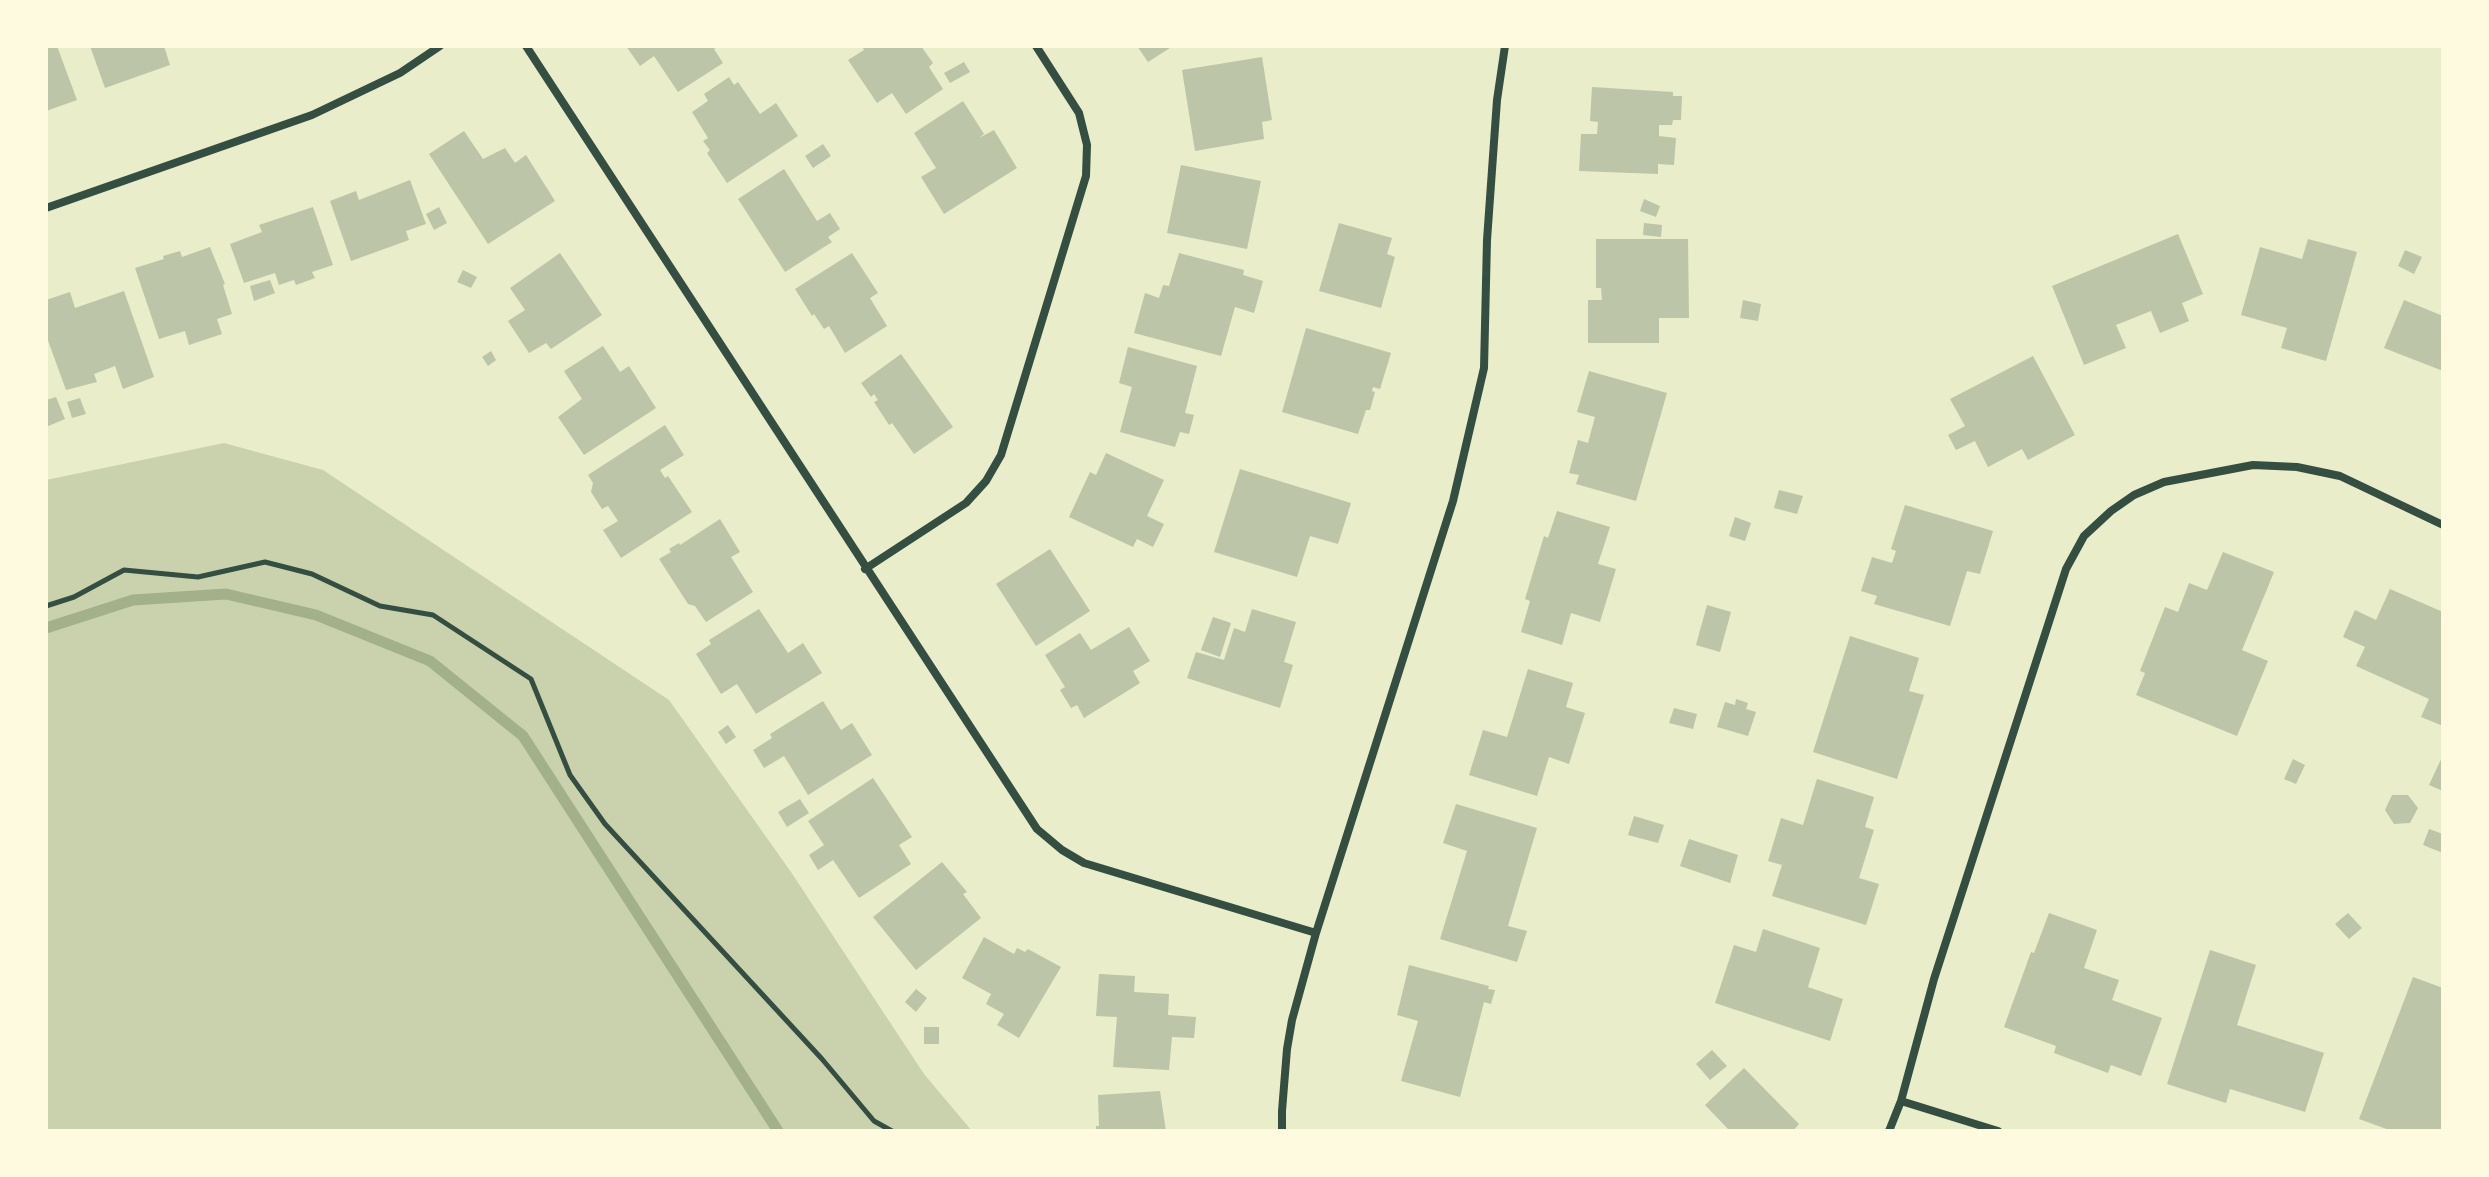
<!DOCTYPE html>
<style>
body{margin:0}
#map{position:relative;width:2489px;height:1177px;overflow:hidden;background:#e9edc9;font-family:"Noto Sans",sans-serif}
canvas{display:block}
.frame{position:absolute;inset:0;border:48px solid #fefae0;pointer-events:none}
</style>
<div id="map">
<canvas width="2489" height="1177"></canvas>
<div class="frame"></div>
</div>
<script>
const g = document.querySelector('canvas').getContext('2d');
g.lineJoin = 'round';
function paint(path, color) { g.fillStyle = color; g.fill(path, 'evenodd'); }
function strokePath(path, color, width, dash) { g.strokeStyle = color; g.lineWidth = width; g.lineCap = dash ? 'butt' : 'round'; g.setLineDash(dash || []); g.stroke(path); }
paint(new Path2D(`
 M224,443L323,470L669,700L791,872L924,1074L972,1131H46V480Z`), '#cad2ad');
strokePath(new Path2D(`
 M46,628L133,600L226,594L316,615L430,661L523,736L778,1131`), '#a3b18a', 11);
paint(new Path2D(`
 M46,46H57L77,100L46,111Z
 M90,46H164L170,65L105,88Z
 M626,46H718L714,49L723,63L678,92L654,56L640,66Z
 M862,46H921L933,63L929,67L943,89L906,114L892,93L877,103L848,60L864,50Z
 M1137,46H1173L1148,62Z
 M1262,57L1272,120L1262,122L1264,139L1195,151L1182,70Z
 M964,62L970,72L950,83L944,73Z
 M729,77L734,85L738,82L760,114L776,103L798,136L727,183L707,153L710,150L703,141L708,138L692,112L708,101L704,94Z
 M1592,87L1673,92V96H1682L1681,120H1673L1672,125H1659V136L1676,138L1674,165L1658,164V174L1579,171L1581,134H1597L1598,122L1590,121Z
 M963,101L984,134L979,138L994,130L1017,168L944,214L921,177L936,168L914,133Z
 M464,131L483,159L505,148L515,163L526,155L555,201L488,244L429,154Z
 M823,144L831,156L813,168L805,156Z
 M1181,165L1261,181L1247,249L1167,233Z
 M784,169L817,221L830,213L840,229L828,237L832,242L785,272L738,199Z
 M410,180L426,224L406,231L409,240L351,261L330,201L356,191L359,200Z
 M1644,199L1660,206L1656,217L1640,211Z
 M313,207L333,265L312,272L315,278L296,285L294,280L279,285L275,273L244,283L230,244L262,232L259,225Z
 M439,207L447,223L434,230L426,214Z
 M1339,223L1392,238L1387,254L1395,257L1381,308L1319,291Z
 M1644,223L1662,225L1661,237L1643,235Z
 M2178,234L2203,294L2182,303L2189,321L2160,333L2151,311L2116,325L2126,348L2084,365L2052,286Z
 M1596,239H1688L1689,318H1659V343H1588V300H1602L1601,288H1596Z
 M2308,239L2357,252L2326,361L2281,348L2287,328L2241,315L2260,247L2302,259Z
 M210,247L225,284L223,285L232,314L217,319L222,334L189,345L185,331L159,339L135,268L164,259L163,256L180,251L182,257Z
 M2405,250L2422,257L2414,274L2398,266Z
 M560,253L602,315L551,349L546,343L529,353L508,321L525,310L510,288Z
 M852,253L878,293L870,298L887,326L845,353L829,326L824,329L814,314L812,316L795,289Z
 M1179,253L1244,270L1243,275L1263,281L1254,313L1235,307L1221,356L1134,333L1145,293L1159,298L1163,285L1169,286Z
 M463,270L477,277L471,288L457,282Z
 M270,280L275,293L254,301L250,286Z
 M124,291L154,377L123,389L115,366L94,374L97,382L66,390L46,335V300L70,292L75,308Z
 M1743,300L1761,304L1758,321L1740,318Z
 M2404,300L2443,316V371L2384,348Z
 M1306,328L1391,353L1380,389L1373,387L1372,391L1375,392L1370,410H1366L1358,434L1282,412Z
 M603,346L620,372L629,366L656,408L584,455L558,417L582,399L564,371Z
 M1128,347L1197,366L1185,413L1194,415L1189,434L1180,432L1175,447L1120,432L1132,387L1119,383Z
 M491,351L496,360L488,366L482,357Z
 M901,354L953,427L914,454L892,423L889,425L874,402L878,400L874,394L871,397L861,383Z
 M2033,356L2075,435L2028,460L2022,449L1988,467L1975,441L1956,450L1948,435L1965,426L1950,399Z
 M1589,371L1667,393L1636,501L1576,484L1579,475L1569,473L1578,440L1588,443L1595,417L1577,412Z
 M56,397L65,419L46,427V400Z
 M80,398L86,414L72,418L67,402Z
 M665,425L684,455L660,470L665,478L668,476L692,512L621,558L603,530L618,521L608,506L602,509L591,492L593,483L588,475Z
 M1106,453L1164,480L1147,516L1164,524L1153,547L1137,539L1133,547L1069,517L1090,472L1096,475Z
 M1240,469L1351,503L1338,544L1310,536L1297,577L1214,552Z
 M1779,490L1803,496L1797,514L1774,508Z
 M1905,505L1993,531L1980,574L1967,571L1950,626L1874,604L1877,596L1861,591L1872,557L1892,563L1896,551L1891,549Z
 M1557,511L1610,527L1598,564L1616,569L1600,622L1571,613L1562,645L1521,632L1530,601L1525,599L1544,536L1548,538Z
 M1735,517L1751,523L1745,541L1729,536Z
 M720,519L740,552L731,557L753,592L706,622L695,606L688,604L659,559L671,552L669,549L679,543L680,545Z
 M1050,549L1090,611L1036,646L996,584Z
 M2223,552L2274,572L2242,650L2268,661L2237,736L2136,695L2145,673L2140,671L2165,607L2178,612L2189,583L2207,590Z
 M2390,589L2443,612V726L2421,717L2429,699L2356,666L2365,647L2343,637L2355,610L2376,620Z
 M1707,605L1731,612L1720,652L1696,645Z
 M759,609L788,653L803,643L822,673L756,714L737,684L721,694L696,654L711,644L709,640Z
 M1252,609L1296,622L1284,662L1293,665L1280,708L1187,678L1196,652L1224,660L1234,628L1245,632Z
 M1213,617L1231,623L1220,657L1201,650Z
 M1129,627L1150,661L1133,671L1140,683L1084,718L1077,705L1071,708L1060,690L1065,687L1045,655L1080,633L1091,650Z
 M1850,636L1919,658L1909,691L1924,695L1897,779L1813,752Z
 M1528,669L1573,683L1566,707L1585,713L1569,764L1549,757L1537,796L1469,775L1483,730L1507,737Z
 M1736,699L1748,703L1746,709L1756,712L1748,736L1717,727L1725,702L1735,705Z
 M823,701L841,730L852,723L872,755L808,795L784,756L764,768L753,750L772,738L770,734Z
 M1674,708L1697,714L1693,729L1669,723Z
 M728,725L736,737L726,744L718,732Z
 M2443,755V791L2429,785Z
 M2293,759L2305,765L2296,784L2284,779Z
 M873,778L912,837L899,845L911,864L859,898L833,860L818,870L809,855L824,845L808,821Z
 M1817,779L1874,797L1865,827L1874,830L1859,878L1879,884L1866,925L1772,896L1782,865L1768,861L1781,818L1803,825Z
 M2392,795H2408L2418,808L2410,823L2394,824L2385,810Z
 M800,799L809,813L787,827L778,812Z
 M1456,804L1537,828L1508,926L1527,931L1517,962L1440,939L1467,851L1443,843Z
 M1634,816L1664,825L1658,843L1628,835Z
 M2429,829L2443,834V853L2423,845Z
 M1689,839L1738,855L1730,883L1680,866Z
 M942,862L967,892L963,894L981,918L916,970L873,917Z
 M2049,913L2097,930L2084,968L2119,980L2112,1000L2162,1018L2141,1076L2111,1065L2108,1073L2054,1053L2056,1046L2004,1027L2031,952L2034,953Z
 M2348,913L2362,928L2349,939L2335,924Z
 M1763,929L1820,948L1808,987L1843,999L1830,1041L1715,1003L1734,945L1756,952Z
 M984,937L1014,954L1017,948L1025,952L1028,949L1061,967L1019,1038L997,1025L1004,1014L986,1004L991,994L962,978Z
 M2210,950L2256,965L2237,1025L2324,1053L2305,1112L2230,1089L2226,1103L2167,1084Z
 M1409,965L1489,986L1488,989L1495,990L1491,1004L1484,1002L1460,1097L1401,1081L1418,1021L1397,1015Z
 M1099,974L1135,976L1134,992L1169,994L1168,1015L1196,1017L1194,1038L1172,1037L1169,1070L1113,1067L1117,1017L1096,1016Z
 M2413,977L2443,988V1131H2392L2359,1119Z
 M916,989L927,998L916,1012L905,1002Z
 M924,1027H939V1044H924Z
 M1712,1050L1727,1066L1710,1080L1696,1064Z
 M1744,1068L1799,1124L1793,1131H1725L1728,1129L1705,1105Z
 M1160,1091L1166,1131H1096V1126H1099L1098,1095Z`), '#bcc5a7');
strokePath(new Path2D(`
 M46,606L74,597L124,570L198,577L265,562L312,574L380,606L433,615L531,679L570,775L605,824L822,1059L874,1121L892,1131`), '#344e41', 5);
strokePath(new Path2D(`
 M526,46L1037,829L1062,850L1084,863L1316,933
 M46,208L312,115L400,73L440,46
 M865,569L966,503L986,481L1001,455L1086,176L1087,145L1079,113L1036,46
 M1901,1101L1998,1131
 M1282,1131V1111L1287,1049L1292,1020L1316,933L1453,501L1484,368L1487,240L1497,100L1505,46
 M1889,1131L1901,1101L1934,979L2066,569L2084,536L2111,511L2134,495L2164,482L2253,465L2297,467L2340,476L2443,525`), '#344e41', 8);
</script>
